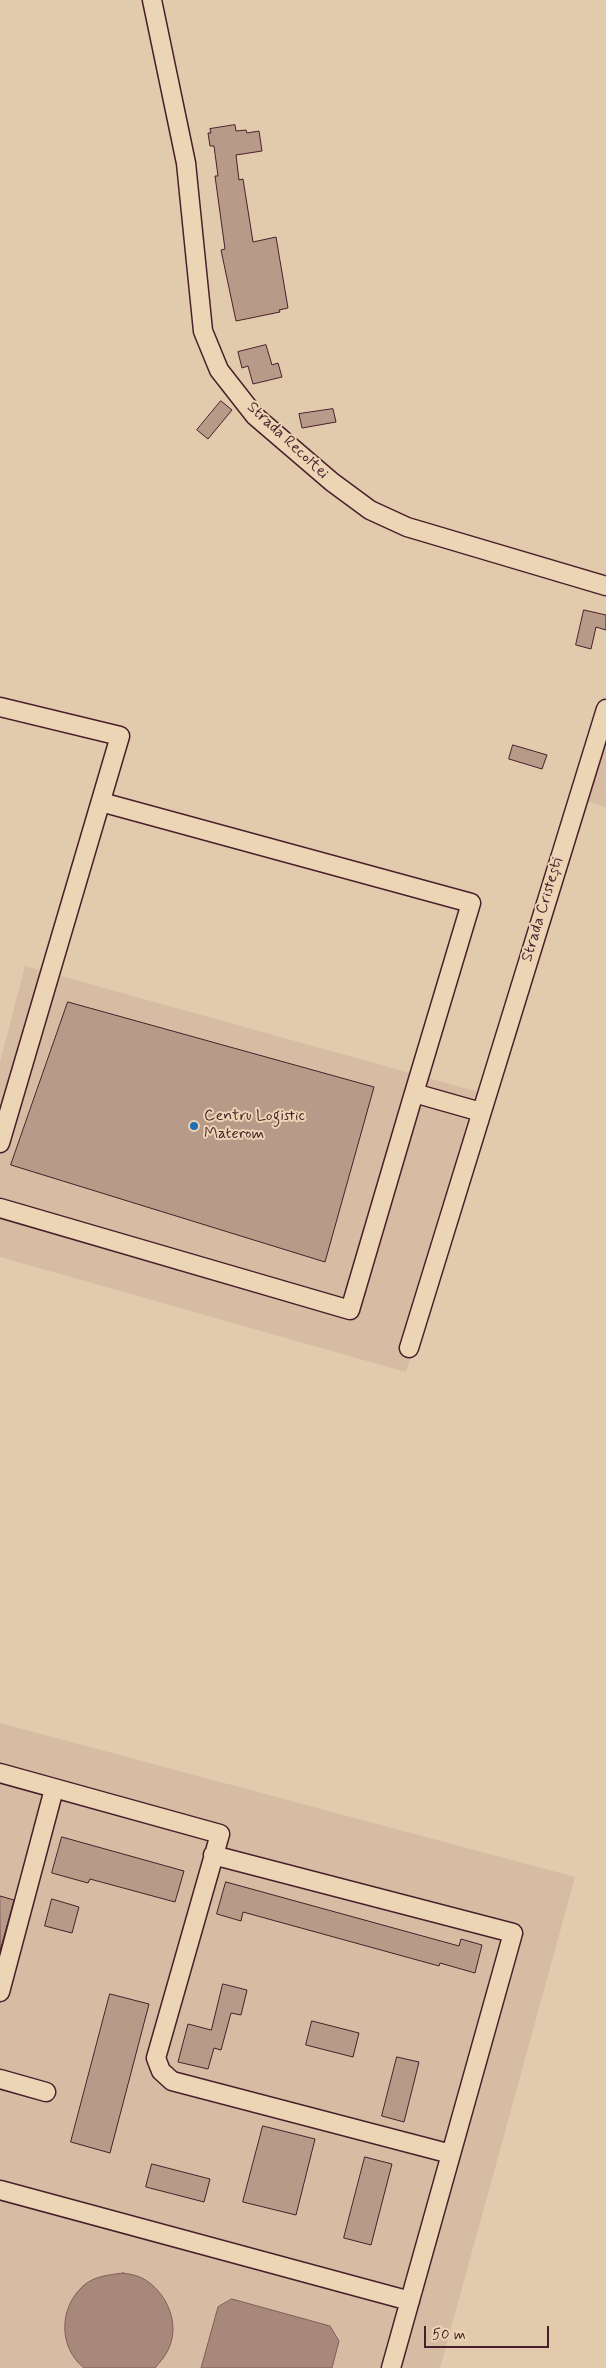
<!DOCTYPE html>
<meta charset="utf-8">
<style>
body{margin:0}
#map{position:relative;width:606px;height:2368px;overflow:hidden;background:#e2caad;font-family:Mynerve,sans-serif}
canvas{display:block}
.scale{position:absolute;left:424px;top:2326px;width:125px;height:22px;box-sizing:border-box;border:2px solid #4a1f2b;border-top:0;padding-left:6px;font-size:15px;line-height:18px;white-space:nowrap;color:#4a1f2b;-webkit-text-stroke:4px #ecd5b5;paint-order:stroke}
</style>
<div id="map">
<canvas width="606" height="2368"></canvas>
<div class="scale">50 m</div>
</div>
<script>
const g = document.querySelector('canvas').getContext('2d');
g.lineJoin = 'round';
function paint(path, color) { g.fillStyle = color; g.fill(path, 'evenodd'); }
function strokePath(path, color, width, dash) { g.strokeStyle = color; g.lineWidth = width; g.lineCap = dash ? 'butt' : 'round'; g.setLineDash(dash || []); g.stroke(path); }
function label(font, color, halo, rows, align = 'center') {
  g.font = font + ' Mynerve,sans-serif'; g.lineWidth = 4; g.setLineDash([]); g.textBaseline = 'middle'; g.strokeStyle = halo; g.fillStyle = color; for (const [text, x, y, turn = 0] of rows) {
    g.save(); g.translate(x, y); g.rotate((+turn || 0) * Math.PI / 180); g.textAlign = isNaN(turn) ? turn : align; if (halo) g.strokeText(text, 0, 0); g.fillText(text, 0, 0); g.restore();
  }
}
paint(new Path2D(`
 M606,718V807L581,799Z
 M25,966L493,1096L406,1372L0,1257V1062Z
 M0,1723L575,1877L440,2368H0Z`), '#d5bca2');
const water = new Path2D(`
 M123,2273C129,2274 136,2275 142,2278C167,2291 182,2326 167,2352C164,2358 159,2363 155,2368H84C58,2347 59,2308 83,2286C94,2276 109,2275 123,2273Z
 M232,2299L330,2326L339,2341L332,2368H201L218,2307Z`);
paint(water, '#a8887b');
strokePath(water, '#825e5b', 1);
const building = new Path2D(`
 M235,125L236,131L246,130L247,133L259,131L262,151L236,155L239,180L243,179L253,242L276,237L288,308L279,310L280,312L236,321L221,250L225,249L215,176H218L214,146H210L208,133H211L210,129Z
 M266,345L272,365L278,363L282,377L253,384L248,366L242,368L238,352Z
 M221,401L232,410L208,439L197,430Z
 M333,409L336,422L302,428L299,414Z
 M584,610L606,615V630L596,627L591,649L576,645Z
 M513,745L547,755L542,769L509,759Z
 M68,1002L374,1087L325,1262L11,1165Z
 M62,1837L184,1871L175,1902L90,1879L88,1883L52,1873Z
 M226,1882L459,1946L461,1939L482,1945L475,1973L440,1963L439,1966L243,1912L241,1921L217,1914Z
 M0,1896L14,1900L0,1951Z
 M52,1899L79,1907L72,1933L45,1926Z
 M223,1984L247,1990L241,2015L231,2013L221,2050L214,2048L208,2069L178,2062L188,2024L211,2030Z
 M110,1994L149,2004L110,2153L71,2142Z
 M312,2021L359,2033L353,2057L306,2045Z
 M397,2057L419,2062L404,2122L382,2116Z
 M263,2126L315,2139L296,2215L243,2202Z
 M365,2157L392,2164L371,2245L344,2238Z
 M152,2164L210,2179L204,2202L146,2187Z`);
paint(building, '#b89a88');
strokePath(building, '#4a1f2b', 1);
const minor = new Path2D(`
 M152,0L186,163L203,331L219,370L255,416L332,482L370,510L407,527L606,586
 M0,707L120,736L0,1143
 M101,802L471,903L414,1093
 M0,1208L350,1310L414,1093L481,1112
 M409,1348L606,709
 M0,1773L220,1834L156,2058L161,2071L172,2081L451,2154
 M213,1855L513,1933L391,2368
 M0,1992L54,1789
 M0,2079L46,2092
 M0,2190L410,2301`);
strokePath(minor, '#4a1f2b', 21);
strokePath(minor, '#ecd5b5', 18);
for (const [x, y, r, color] of [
 [194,1126,5,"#1f6fb2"]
]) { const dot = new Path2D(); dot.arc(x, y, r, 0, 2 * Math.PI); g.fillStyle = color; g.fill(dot); strokePath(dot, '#ecd5b5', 2); }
label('16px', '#4a1f2b', '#ecd5b5', [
 ["Strada Recoltei",287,441,43],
 ["Strada Cristești",543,910,-73]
]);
label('16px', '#4a1f2b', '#ecd5b5', [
 ["Centru Logistic",204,1117],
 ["Materom",204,1135]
], 'left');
</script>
